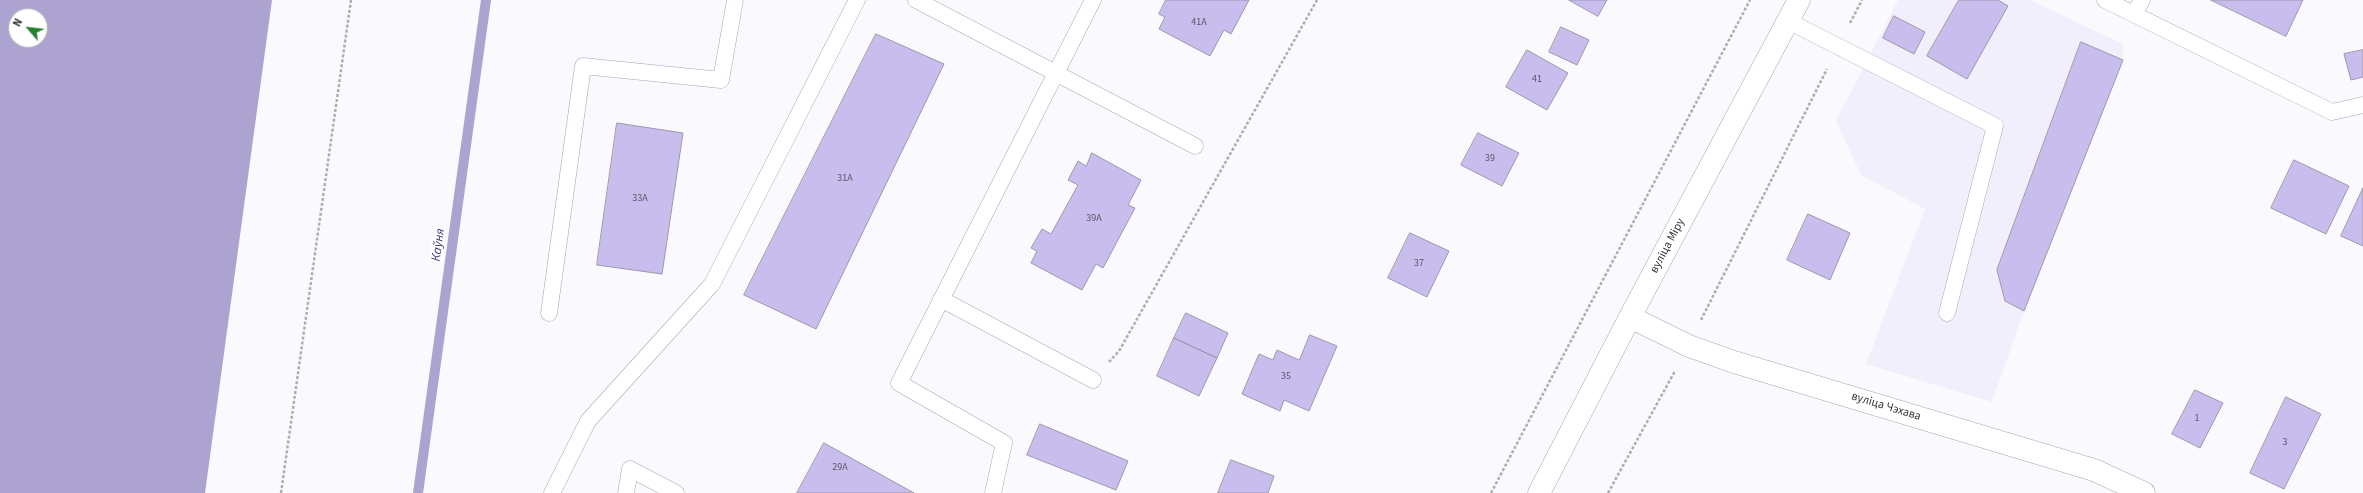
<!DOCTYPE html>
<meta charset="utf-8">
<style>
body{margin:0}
#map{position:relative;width:2363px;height:493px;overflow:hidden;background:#faf9fd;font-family:"Source Sans 3",sans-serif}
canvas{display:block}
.north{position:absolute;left:8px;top:8px;width:40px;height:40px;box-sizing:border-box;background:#fff;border:1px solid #afaeb1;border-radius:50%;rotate:298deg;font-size:11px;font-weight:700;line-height:16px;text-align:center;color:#36353d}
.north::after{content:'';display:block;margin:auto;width:14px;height:18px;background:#268130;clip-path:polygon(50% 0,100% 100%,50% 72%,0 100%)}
</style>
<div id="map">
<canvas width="2363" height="493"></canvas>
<div class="north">N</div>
</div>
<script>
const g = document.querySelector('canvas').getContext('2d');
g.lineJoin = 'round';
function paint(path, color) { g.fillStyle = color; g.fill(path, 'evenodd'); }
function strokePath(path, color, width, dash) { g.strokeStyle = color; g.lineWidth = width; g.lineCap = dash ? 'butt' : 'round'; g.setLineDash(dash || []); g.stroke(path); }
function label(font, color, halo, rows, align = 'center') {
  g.font = font + ' "Source Sans 3",sans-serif'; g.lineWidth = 4; g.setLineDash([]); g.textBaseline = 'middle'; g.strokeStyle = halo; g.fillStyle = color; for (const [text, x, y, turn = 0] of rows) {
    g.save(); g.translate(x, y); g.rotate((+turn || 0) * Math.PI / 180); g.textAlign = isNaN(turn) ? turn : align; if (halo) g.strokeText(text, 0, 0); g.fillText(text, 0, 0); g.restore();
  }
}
paint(new Path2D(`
 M1898,0H2030L2123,44V60L2024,311L1992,402L1866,364L1925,209L1861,175L1836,121Z`), '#f1effb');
paint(new Path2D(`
 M0,0H272L205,493H0ZM16,16H40V40H16Z`), '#ada3d1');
strokePath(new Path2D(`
 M418,493L486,0`), '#ada3d1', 10);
const building = new Path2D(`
 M1166,0H1249L1231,34L1224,30L1210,56L1159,29L1165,17L1159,14Z
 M1569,0H1607L1598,16Z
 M1959,0H1998L2008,6L1967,79L1927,56Z
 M2211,0H2303L2286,36Z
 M1894,16L1925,32L1914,54L1883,38Z
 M1561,27L1589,40L1577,65L1549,52Z
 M876,34L944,64L816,329L744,295Z
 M2081,42L2123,60L2024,311L2005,301L1997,270Z
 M1527,50L1568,73L1547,110L1506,87Z
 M2363,50V77L2351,80L2344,54Z
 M617,123L683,133L662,274L597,265Z
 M1478,133L1519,153L1502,186L1461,165Z
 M1092,153L1141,180L1128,205L1135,208L1103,268L1096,264L1082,290L1031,263L1037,251L1031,248L1042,229L1051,234L1078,185L1068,180L1078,161L1086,166Z
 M2294,160L2349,186L2326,234L2271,208Z
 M2363,188V246L2341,236Z
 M1808,214L1850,233L1830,280L1787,260Z
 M1410,233L1449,251L1427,297L1388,278Z
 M1186,313L1228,333L1217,358L1174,338Z
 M1310,335L1337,346L1309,411L1284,400L1280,411L1242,394L1259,354L1273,360L1277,350L1299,360Z
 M1174,338L1217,358L1199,396L1157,376Z
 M2195,390L2223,403L2200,448L2172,434Z
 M2286,397L2321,414L2284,489L2250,473Z
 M1040,424L1128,461L1116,490L1027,455Z
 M824,443L914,493H797Z
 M1231,460L1274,476L1268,493H1218Z`);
paint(building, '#c8bded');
strokePath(building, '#9c98ad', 1);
const lane = new Path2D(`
 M916,0L1195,146
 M2105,0L2332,112L2363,105
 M2134,14L2142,0
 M1788,21L1995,126L1947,313
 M941,299L1093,380
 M549,313L583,66L721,80L735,0
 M552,493L588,421L712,284L857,0
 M626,493L630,469L676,493
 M993,493L1004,443L899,383L1093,0`);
const secondary = new Path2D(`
 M1630,317L1689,346L1734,362L2094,470L2144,493
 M1539,493L1630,317L1799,0`);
strokePath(lane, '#a8a4b9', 17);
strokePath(secondary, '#a8a4b9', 23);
strokePath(new Path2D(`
 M1850,23L1862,0
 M1701,320L1827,69
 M1109,362L1119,351L1317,0
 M281,493L351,0
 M1491,493L1750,0
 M1608,493L1675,371`), '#aeadb2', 2.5, [3, 2]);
strokePath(lane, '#fff', 16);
strokePath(secondary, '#fff', 22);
label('10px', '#5a5769', null, [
 ["41А",1199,23],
 ["41",1537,80],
 ["39",1490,159],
 ["31А",845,179],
 ["33А",640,199],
 ["39А",1094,219],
 ["37",1419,264],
 ["35",1286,377],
 ["1",2197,419],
 ["3",2285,443],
 ["29А",840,468]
]);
label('12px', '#36353d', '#fff', [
 ["вуліца Міру",1668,246,-62],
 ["вуліца Чэхава",1886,407,17]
]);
label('italic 13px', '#483872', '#fff', [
 ["Каўня",439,245,-82]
]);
</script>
